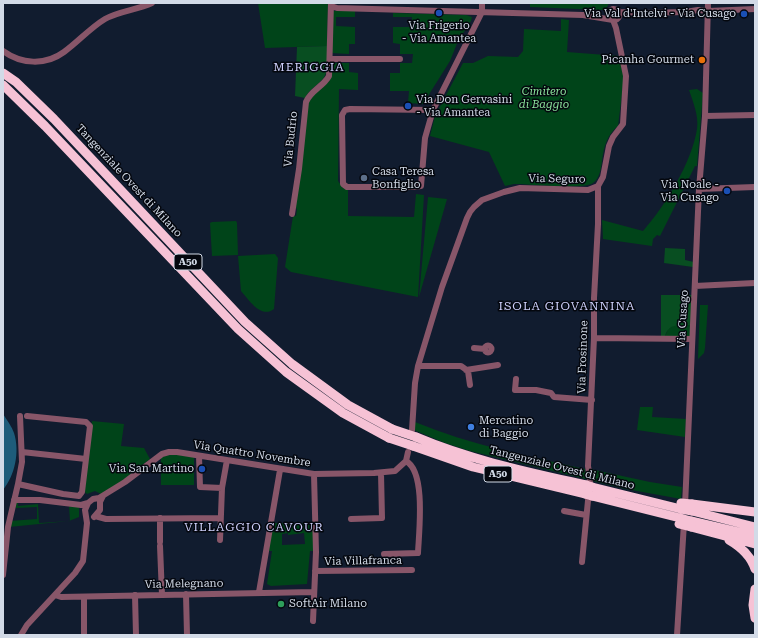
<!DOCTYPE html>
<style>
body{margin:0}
#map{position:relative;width:758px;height:638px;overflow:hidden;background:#111c2f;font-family:"Roboto Serif",serif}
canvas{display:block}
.frame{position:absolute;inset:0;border:4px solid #d2dae7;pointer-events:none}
</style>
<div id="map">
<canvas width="758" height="638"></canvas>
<div class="frame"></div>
</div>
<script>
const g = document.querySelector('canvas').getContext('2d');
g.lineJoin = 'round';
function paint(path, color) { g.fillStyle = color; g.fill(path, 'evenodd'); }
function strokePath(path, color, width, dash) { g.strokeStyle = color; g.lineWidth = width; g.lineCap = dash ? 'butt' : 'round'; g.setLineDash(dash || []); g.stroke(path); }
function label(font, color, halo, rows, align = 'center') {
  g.font = font + ' "Roboto Serif",serif'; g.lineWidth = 3; g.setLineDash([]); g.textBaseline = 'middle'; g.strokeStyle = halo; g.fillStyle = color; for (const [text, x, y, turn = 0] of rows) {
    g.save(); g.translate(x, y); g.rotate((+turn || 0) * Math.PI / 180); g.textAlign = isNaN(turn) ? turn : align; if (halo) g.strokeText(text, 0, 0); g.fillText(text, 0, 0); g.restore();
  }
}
paint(new Path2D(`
 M258,3H328L327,46L265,48Z
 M530,3H609L606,9L603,10L530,7Z
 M332,11H355V17H336V26L355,27V44H349V54L332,53Z
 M393,13L466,15L472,17L471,21L458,41L450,61L423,104L408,103L409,91H390V73H400V63H412L413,54H400V44L393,43V27H411L412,17H393Z
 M561,19L569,20L567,52L619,56L624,78L618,126C607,135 604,146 602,161C601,168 600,178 593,183C584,190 529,184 514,184L505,186L489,152L430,136L435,116L463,63H473L488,56L518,57L523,51L524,29L561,31Z
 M332,63H349V72L358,73V90L339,89L338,181L343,188L348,189V216L414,217L416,194L424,195L418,297L291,272L285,267L293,216H296L297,209L294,207L308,103L313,95L327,83L330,80Z
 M697,89L703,93L697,166H695L660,236L657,235L653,239L652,246L603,239L602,220L643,231C665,206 692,162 697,129C699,116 693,102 689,90Z
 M428,197L447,199L419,297Z
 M236,221L237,223L238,255L212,256L210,223L212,222Z
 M275,254L278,258L274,309C261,319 249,300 241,291L238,256Z
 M700,305H708L705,348L704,353L698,359Z
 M674,325H691L690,336H665L668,329Z
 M640,407H653L652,417L686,419L685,437L637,430Z
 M92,421L124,424L121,446L144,448L150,459L121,482L101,494L95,491L87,494L84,491Z
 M415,422C470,445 528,456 585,469L586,479L470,451L445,443L414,430Z
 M174,454L194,457V485H161V457Z
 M590,469L650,482L682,487L681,499L626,489L593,481Z
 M15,503H18V506L38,504L39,523L70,521L69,506L79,507V517L69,521L9,527L10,521L37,519V507L16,508L14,506Z
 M273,523H313V551H310L307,584L271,586L267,584L272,551H268ZM288,533V535L304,533L305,544L282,545V534Z`), '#004419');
paint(new Path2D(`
 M327,46C327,58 330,73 321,81C315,87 309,90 305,98L295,96L297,47Z
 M665,248L685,249V260L694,262L693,267L664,263Z
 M661,295H692L691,325C680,325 668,323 665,336H661Z`), '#084e21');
paint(new Path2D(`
 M3,414C7,420 12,427 14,433C20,452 15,475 3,490Z`), '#1e5c7a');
strokePath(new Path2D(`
 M331,6L337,8L583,15L613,20C619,20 621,15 618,10L613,9L609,11L608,15L610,19
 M619,12L642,13L685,12L698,10L708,11L755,9
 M3,51C21,64 45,66 64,52C78,42 90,28 105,19C119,11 137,10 152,3
 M330,59H400
 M433,110L350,109L345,110L342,115L343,184L347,187H413L421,186L425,138L433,110L482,12V3
 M705,116L755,115
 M699,189L755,187
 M292,214L299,169L306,102C311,90 323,87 329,76L331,3
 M695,286L755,283
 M594,338L692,339
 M484.5 349a3.5 3.5 0 1 1 7 0a3.5 3.5 0 1 1-7 0Z
 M474,348L485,349
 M418,366H461L468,371L470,385
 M466,370L498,365
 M516,379L515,390H536L551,393L554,397L592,400
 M412,430L415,383L418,366L442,287L467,218L470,212L474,207L482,200L504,192L520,188L588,190L598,186L603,177L609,146L613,137L623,124L626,76L616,28L613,20
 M22,452L86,459
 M199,456L200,487L222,488
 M18,484L22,462L20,416
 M14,500H40L81,505L88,503
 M685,506L699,189L705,116L708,3
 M564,511L586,515
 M95,516L106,519L220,518
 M94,517L100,510V502L103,496
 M160,518V542
 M351,519L382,518L381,473
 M220,540L222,488L227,460
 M160,546L162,595
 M384,554L418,553C419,531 426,472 406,461
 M582,562L590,480L588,466L594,338V298L598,224V186
 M315,571L412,570
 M3,575L8,527L18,484L63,494L79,496L82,492L90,426L86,422L27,416
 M259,592L280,470
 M186,594L187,635
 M55,595L61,597L314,592
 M135,595L136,635
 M84,597V635
 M313,621L316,552L314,474
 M21,635L27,625L75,573L83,561L87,523L85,510L88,503L93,499L99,498L125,482L162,454L169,452H177L314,474L374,473L395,471L406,461L408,452
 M677,635L684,523`), '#885669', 6);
strokePath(new Path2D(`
 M3,73L16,82L54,119L245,322L292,364L348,405L392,429
 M3,85L45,126L238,329L286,372L343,413L389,438
 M416,437C470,460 528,472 586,485
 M413,446L473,467L585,494
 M592,487L681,509
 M592,496L680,518
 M692,504L755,512
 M692,511L755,527
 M691,521L755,536
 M691,527L755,544
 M729,540C741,547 751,556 755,569
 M755,589L753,605L755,618`), '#f6c2d5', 9);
strokePath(new Path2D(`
 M392,429L416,437
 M389,438L413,446
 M586,485L592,487
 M585,494L592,496
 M681,503L692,504
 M681,509L692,511
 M680,518L691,521
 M679,524L691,527`), '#f6c2d5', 9);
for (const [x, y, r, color] of [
 [439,13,4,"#1a4fb4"],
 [744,14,4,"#1a4fb4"],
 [702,60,4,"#e8710a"],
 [408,106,4,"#1a4fb4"],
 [364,178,4,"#5c6f8a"],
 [727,191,4,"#1a4fb4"],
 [471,427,4,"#3f7fe0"],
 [202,469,4,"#1a4fb4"],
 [281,604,4,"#2e9e5b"]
]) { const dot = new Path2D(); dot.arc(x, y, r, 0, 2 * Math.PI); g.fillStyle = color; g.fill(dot); strokePath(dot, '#04070e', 1.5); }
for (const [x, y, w] of [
 [188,262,28],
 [498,474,28]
]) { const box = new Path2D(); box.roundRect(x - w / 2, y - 8, w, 16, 3); g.fillStyle = '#04070e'; g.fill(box); strokePath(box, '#d2dae7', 1); }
label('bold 10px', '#d2dae7', null, [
 ["A50",188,262],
 ["A50",498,474]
]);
label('11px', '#d2dae7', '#04070e', [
 ["Via Val d'Intelvi - Via Cusago",736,14],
 ["Via Frigerio",439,26,"center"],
 ["- Via Amantea",439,39,"center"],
 ["Picanha Gourmet",694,60],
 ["Via Don Gervasini",416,100,"left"],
 ["- Via Amantea",416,113,"left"],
 ["Casa Teresa",372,172,"left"],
 ["Bonfiglio",372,185,"left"],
 ["Via Noale -",719,185],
 ["Via Cusago",719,198],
 ["Mercatino",479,421,"left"],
 ["di Baggio",479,434,"left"],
 ["Via San Martino",194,469],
 ["SoftAir Milano",289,604,"left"]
], 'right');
label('italic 11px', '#8ae19b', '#04070e', [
 ["Cimitero",544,92],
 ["di Baggio",544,105]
]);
label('11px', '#d2dae7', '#04070e', [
 ["Via Budrio",291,139,-84],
 ["Via Seguro",557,179,1],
 ["Tangenziale Ovest di Milano",129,181,47],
 ["Via Cusago",683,319,-87],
 ["Via Frosinone",583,357,-88],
 ["Via Quattro Novembre",252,454,9],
 ["Tangenziale Ovest di Milano",562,468,14],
 ["Via Villafranca",363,561,-1],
 ["Via Melegnano",184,584,-1]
]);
g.letterSpacing = '1px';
label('12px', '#cdcffa', '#04070e', [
 ["MERIGGIA",309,67],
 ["ISOLA GIOVANNINA",567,306],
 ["VILLAGGIO CAVOUR",254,527]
]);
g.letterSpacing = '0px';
</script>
